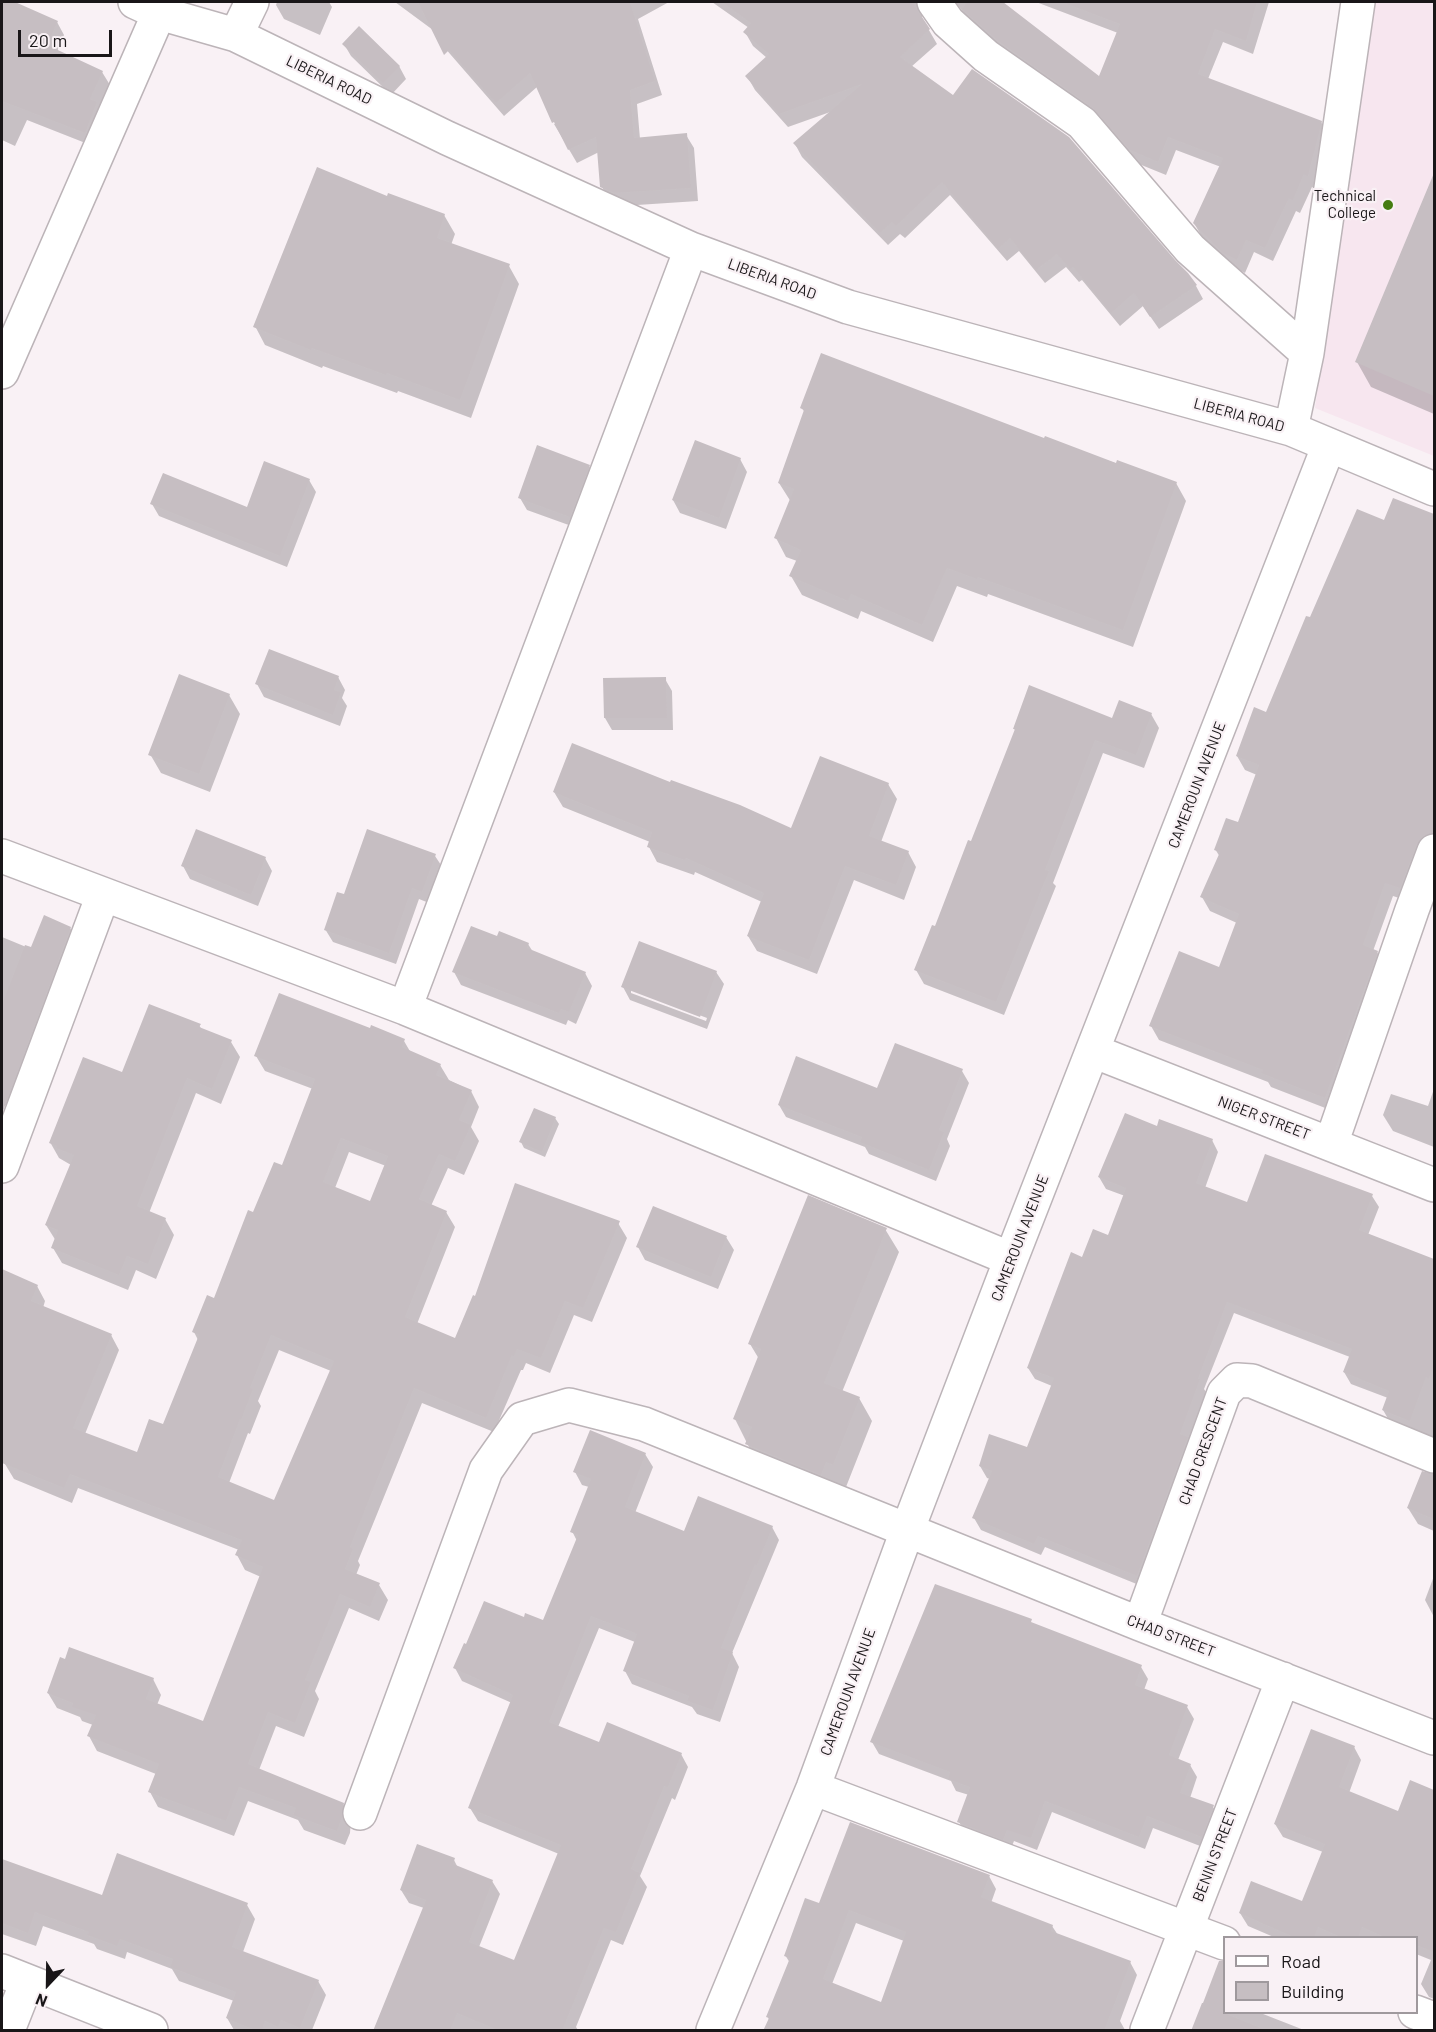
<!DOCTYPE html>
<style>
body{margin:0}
#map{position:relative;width:1436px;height:2032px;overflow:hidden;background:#f9f1f5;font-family:Barlow,sans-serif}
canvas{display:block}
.frame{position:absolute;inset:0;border:3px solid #191618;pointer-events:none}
.legend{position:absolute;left:1223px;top:1936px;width:195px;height:78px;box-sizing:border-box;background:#f9f1f5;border:2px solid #9f999d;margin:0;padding:8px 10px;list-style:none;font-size:18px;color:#191618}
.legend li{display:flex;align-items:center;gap:12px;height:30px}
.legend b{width:30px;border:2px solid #9f999d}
.north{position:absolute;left:18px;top:1954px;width:60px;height:60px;-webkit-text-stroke:4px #f9f1f5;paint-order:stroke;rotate:202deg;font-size:16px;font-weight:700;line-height:24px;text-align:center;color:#191618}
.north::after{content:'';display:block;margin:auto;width:21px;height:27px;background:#191618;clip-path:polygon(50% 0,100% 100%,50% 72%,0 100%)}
.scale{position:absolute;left:18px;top:30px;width:94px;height:27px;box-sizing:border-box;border:3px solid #191618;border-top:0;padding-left:8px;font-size:18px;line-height:21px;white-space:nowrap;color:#191618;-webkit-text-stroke:4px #f9f1f5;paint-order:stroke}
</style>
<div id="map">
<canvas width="1436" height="2032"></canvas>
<div class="frame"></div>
<ul class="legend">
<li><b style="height:8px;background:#fff"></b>Road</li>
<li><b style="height:16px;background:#c6bec2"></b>Building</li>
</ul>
<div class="north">N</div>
<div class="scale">20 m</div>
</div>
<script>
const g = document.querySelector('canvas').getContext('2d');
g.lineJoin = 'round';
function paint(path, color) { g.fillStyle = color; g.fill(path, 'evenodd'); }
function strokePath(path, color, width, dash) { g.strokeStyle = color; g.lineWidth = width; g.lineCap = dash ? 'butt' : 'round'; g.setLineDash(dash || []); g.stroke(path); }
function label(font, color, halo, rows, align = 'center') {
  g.font = font + ' Barlow,sans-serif'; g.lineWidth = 4.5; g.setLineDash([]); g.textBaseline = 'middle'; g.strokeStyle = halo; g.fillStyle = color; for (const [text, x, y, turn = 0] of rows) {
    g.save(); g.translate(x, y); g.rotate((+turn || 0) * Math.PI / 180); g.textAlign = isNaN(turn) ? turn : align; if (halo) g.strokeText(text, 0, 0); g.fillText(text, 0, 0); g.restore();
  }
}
paint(new Path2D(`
 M1369,2H1434V456L1315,408Z`), '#f7e6ef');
paint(new Path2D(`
 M2,2H12L57,22L64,35L57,52L102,72L110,85L99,108L104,117L93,146L27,120L15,146L2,140Z
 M277,2H329L332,7L320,35L284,19L276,5Z
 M395,2H669L638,19L662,95L637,104L640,139L686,135L694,148L698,201L622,206L610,201L602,187L599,152L577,163L554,124L562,121L537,87L504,116L444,47L437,33Z
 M712,2H930L924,9L922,18L937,44L911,67L1196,286L1203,299L1159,329L1143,306L1120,326L1082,280L1079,282L1066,267L1045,283L1019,251L1007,261L950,195L905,238L900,234L888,245L802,157L795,144L833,111L788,127L755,90L747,76L767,58L753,46L745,32L749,28Z
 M955,2H1000L1100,79L1118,33L1036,2H1269L1253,54L1223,42L1208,79L1321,122L1329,136L1316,189L1312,187L1300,213L1296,211L1273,261L1254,252L1245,273L1232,266L1202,237L1194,223L1221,167L1176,150L1166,175L1139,164L1102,121L1007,55L972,23Z
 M344,44L399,66L406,79L391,95L351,56Z
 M1426,196L1434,199V414L1371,387L1357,362Z
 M388,198L444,215L455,234L451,245L509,266L519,284L471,418L398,391L397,393L323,366L322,368L265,345L255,326Z
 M802,408L1045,440L1176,483L1186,501L1133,647L988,594L987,597L957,586L933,642L861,611L858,619L802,595L791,576L797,561L786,557L776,538L791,502L779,483L805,413Z
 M740,459L747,472L726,529L680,513L673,500Z
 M589,466L596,479L577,528L527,510L520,498Z
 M309,480L316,492L287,567L159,516L152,504L247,509Z
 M1394,500L1434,515V848L1408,901L1393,896L1373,951L1377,952L1385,966L1333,1111L1271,1087L1268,1082L1159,1040L1151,1026L1220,969L1237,923L1210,911L1202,897L1220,857L1215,849L1239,824L1257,775L1245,770L1237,756L1267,714L1311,619L1385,522Z
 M338,677L345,690L342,698L347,706L340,726L264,697L257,684Z
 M665,679L672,691L673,730H612L605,718Z
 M229,695L240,714L210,792L161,773L150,754Z
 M1151,714L1159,728L1144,768L1103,753L1053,883L1056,886L1004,1015L924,984L916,970L936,928L972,843L1016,731L1014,729L1113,720Z
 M888,784L897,799L881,842L908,852L916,867L904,900L854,880L817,974L757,951L748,936L762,902L695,872L694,875L657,862L649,847L650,842L563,807L554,792L792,830Z
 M368,831L435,856L443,868L429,903L419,899L396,964L333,942L325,929L344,896Z
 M265,858L272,871L258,906L190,879L183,866Z
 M70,928L79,942L16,1110L2,1104V937L31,949Z
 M498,937L528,944L533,952L585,973L592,986L576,1024L568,1020L566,1025L461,985L454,972Z
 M716,972L724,984L707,1029L630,1000L623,987ZM631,989L707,1018L706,1021L631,993Z
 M199,1025L202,1030L231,1042L240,1057L221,1104L196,1093L149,1213L165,1219L174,1235L156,1279L136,1270L128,1290L62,1263L53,1248L56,1241L46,1225L71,1165L59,1158L50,1142L123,1074Z
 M404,1041L411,1053L440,1065L449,1080L471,1091L479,1107L471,1127L479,1141L464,1175L448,1168L431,1206L446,1212L455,1227L417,1324L456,1340L618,1223L627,1238L592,1322L574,1315L550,1373L526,1363L523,1370H521L494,1432L422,1403L358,1561L360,1565L356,1575L379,1585L388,1600L379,1621L349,1608L315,1691L319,1699L304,1737L276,1726L259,1770L343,1804L351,1820L350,1833L345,1845L304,1830L298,1820L248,1801L234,1836L158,1807L150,1792L156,1774L97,1751L89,1736L93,1725L82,1721L80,1717L57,1708L48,1693L153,1679L161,1695L157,1705L204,1723L261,1577L245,1570L237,1555L239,1550L78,1488L72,1503L14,1479L5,1464L7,1460L2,1458V1277L4,1272L37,1286L45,1301L43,1308L111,1335L119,1350L85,1434L138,1454L163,1426L198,1340L194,1332L215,1300L254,1214L283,1167L313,1089L265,1071L256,1056ZM349,1152L386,1166L371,1203L335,1188ZM279,1350L331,1371L275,1502L229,1483L248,1433L250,1434L261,1406L258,1401Z
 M962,1071L969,1083L947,1139L950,1146L936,1181L869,1154L865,1147L786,1117L779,1105L878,1090Z
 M1434,1089V1147L1393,1131L1383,1115L1391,1094L1428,1106Z
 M555,1118L559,1124L545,1157L524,1148L521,1142Z
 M1158,1128L1212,1140L1218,1152L1205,1188L1248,1204L1372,1196L1379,1207L1368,1235L1434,1260V1438L1390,1422L1383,1410L1388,1398L1351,1384L1344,1372L1350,1357L1234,1313L1204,1389L1206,1392L1188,1441L1194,1450L1144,1587L1045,1547L1041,1555L981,1530L974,1518L990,1479L987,1478L980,1466L1028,1449L1052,1386L1035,1379L1028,1368L1083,1259L1109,1237L1125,1196L1106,1189L1099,1177Z
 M885,1229L899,1252L842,1392L859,1398L872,1421L846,1487L839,1484L834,1497L759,1467L735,1419L759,1359L750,1344Z
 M726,1237L734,1250L718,1289L645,1260L638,1247Z
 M645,1454L653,1467L635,1513L685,1533L772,1527L779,1540L732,1653L739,1667L720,1722L697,1714L692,1707L632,1684L625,1671L635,1642L599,1628L558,1727L599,1744L681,1754L688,1767L675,1800L672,1798L640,1876L647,1887L623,1945L611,1940L576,2027L578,2030H374L424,1908L409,1903L401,1890L454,1860L458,1868L492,1881L500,1894L479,1947L515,1962L559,1854L478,1821L470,1808L512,1703L462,1681L455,1668L525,1619L544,1622L577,1541L572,1531L589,1487L582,1485L575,1472Z
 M1420,1479L1434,1485V1531L1418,1524L1408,1508Z
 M1434,1576V1617L1425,1600Z
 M1030,1621L1032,1624L1141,1667L1148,1679L1144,1690L1187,1707L1194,1719L1178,1760L1190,1765L1197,1777L1190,1798L1213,1807L1220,1819L1208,1849L1153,1828L1145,1849L1052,1812L1037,1850L1014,1841L1010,1851L966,1834L959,1822L969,1795L956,1791L951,1781L879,1754L872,1742Z
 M1354,1747L1361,1760L1349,1793L1398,1813L1409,1787L1434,1796V1999L1429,1997L1421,1984L1431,1960L1416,1954V1938H1276L1248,1926L1240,1913L1303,1903L1323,1852L1283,1837L1275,1824Z
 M2,1860L103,1897L247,1905L255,1919L243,1952L318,1981L326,1995L312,2030H234L227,2018L234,2001L179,1981L172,1969L127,1952L125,1959L97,1949L94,1944L43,1926L36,1946L2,1934Z
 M989,1876L996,1889L991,1903L1052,1926L1058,1935L1130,1962L1137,1975L1120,2021L1125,2030H765L769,2020L768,2017L790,1963L785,1955L820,1905ZM856,1923L904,1941L881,2004L832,1984Z
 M1216,1972L1224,1975V2012H1258L1304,2030H1193Z`), '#0003');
paint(new Path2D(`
 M2,2H15L58,21L47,45L103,71L90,99L97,102L85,133L2,101Z
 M418,2H630L655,81L630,90L634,138L687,133L691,188L614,193L600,187L596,137L568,150L554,122L552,123L530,73L496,103L449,50L444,55Z
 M722,2H912L930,29L900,57L953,95L972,69L1069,137L1176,261L1188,273L1197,285L1150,317L1134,293L1111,313L1073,267L1070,269L1057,254L1036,270L1010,238L998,249L942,182L896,226L892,222L880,233L793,143L862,84L779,114L745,76L769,54L743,32L751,23Z
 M967,2H1003L1099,76L1120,24L1067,4V2H1257L1246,41L1215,29L1198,74L1322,121L1308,176L1304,174L1293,200L1289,198L1265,248L1246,240L1237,260L1223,253L1193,223L1223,158L1168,137L1158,162L1130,150L1093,108L998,41L962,9Z
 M359,26L400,66L383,83L342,44Z
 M317,167L387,196L388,193L445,214L437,238L510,264L460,400L387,373L386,375L312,348L311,350L253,327Z
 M1434,173V396L1355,362Z
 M821,353L1044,438L1045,436L1116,463L1117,460L1177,482L1123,630L978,577L977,579L947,568L922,625L851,594L848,601L789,576L801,550L774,538L794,489L778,483L804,410L800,408Z
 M695,440L741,458L719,518L672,500Z
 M537,445L590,465L570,517L518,498Z
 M264,461L310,479L280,556L150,504L163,473L247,507Z
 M1393,498L1434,514V827L1432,833L1423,836L1417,844L1400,888L1385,883L1363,945L1378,951L1325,1098L1261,1073L1263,1070L1149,1026L1179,951L1219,967L1239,914L1200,897L1220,852L1214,850L1226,818L1238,822L1259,765L1236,756L1254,707L1266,712L1306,616L1310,617L1357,509L1384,520Z
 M269,649L339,676L334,690L341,692L333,715L255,684Z
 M179,674L230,694L199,774L148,755Z
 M666,677L667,718H604L603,678Z
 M1029,685L1112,718L1119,700L1152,713L1136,755L1095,740L1045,870L1049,871L996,1002L914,970L932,925L935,926L968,840L971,841L1015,729H1013Z
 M572,743L670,782L671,780L740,805L791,828L820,756L889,783L869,836L909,851L896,885L845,866L809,960L747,936L764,893L686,858L685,860L647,847L652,832L553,792Z
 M196,829L266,857L251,895L181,866Z
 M367,829L436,854L422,892L412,888L389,953L324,930L337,892L344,894Z
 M44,915L71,927L2,1114V1004L25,945L31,947Z
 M471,926L497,936L499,931L529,943L527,948L586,972L569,1012L561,1009L559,1013L452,972Z
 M639,941L717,971L700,1017L621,987Z
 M279,993L370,1028L371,1025L405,1039L402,1047L441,1064L436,1075L472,1090L459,1120L471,1125L455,1161L439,1154L419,1199L447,1211L405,1317L455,1338L473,1295L475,1296L515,1183L620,1221L583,1308L565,1301L541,1358L517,1349L514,1356L512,1355L486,1418L414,1388L350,1547L353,1549L345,1569L380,1583L370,1607L340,1594L305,1680L311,1682L295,1723L268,1712L248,1764L344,1803L342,1817L337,1831L293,1815L296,1808L239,1787L226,1821L148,1792L159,1764L87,1736L96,1715L72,1707L73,1703L47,1693L60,1657L65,1659L69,1647L154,1678L146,1699L203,1721L263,1567L235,1555L242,1540L70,1474L64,1488L2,1463V1269L38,1285L31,1301L112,1334L73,1428L137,1452L149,1419L163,1424L199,1335L192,1332L207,1295L214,1298L248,1210L253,1212L274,1162L282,1165L315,1079L254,1056ZM341,1138L388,1156L370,1201L323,1182ZM271,1335L334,1361L274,1500L218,1477L240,1419L241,1420L253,1389L250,1388Z
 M149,1004L201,1024L199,1027L232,1040L212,1089L187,1078L137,1206L166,1218L148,1264L127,1256L119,1275L51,1248L58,1230L45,1225L74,1155L56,1148L57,1146L49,1143L83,1057L122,1072Z
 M895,1043L963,1069L939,1130L944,1132L929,1170L860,1142L862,1137L778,1105L796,1056L877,1088Z
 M534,1108L556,1117L542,1152L519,1142Z
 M1125,1113L1157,1126L1159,1119L1213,1139L1196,1183L1247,1202L1265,1154L1373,1194L1359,1230L1434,1259V1365L1429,1379L1426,1377L1410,1421L1382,1410L1389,1391L1343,1372L1352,1349L1227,1302L1198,1379H1200L1180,1434L1188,1437L1137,1576L1038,1536L1034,1544L972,1518L992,1471L979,1466L989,1434L1027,1447L1054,1378L1027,1368L1071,1252L1082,1257L1093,1229L1108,1235L1126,1188L1098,1177Z
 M808,1195L887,1228L824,1383L860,1397L833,1465L826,1462L821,1475L745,1444L752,1427L733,1419L761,1349L748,1344Z
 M653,1206L727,1236L711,1277L636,1247Z
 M590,1430L646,1453L625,1507L684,1531L698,1496L773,1526L757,1565L755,1564L721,1648L733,1652L713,1710L687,1701L689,1696L623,1671L637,1634L591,1616L549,1722L599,1742L607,1722L682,1753L668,1787L664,1786L631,1869L640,1873L616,1932L604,1928L562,2031H500L457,2013L450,2031H373L426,1900L400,1890L417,1844L455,1858L453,1864L493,1880L469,1942L514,1960L561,1845L468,1808L513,1695L453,1668L464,1643L466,1644L484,1601L524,1617L525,1613L543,1620L578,1535L570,1532L591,1479L573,1472Z
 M1422,1471L1434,1474V1519L1407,1508Z
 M935,1584L1032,1619L1031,1622L1142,1665L1135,1685L1188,1705L1169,1755L1191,1764L1180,1793L1214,1805L1202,1837L1147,1816L1139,1837L1045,1801L1031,1838L1007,1830L1003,1840L957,1822L970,1787L948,1779L950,1772L870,1742Z
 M1311,1729L1355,1746L1339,1787L1398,1811L1410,1780L1434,1790V1952L1416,1945V1938H1387L1362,1927L1358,1938H1343L1318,1927L1314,1938H1296L1239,1913L1251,1881L1302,1901L1325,1844L1274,1824Z
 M850,1822L990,1875L981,1897L1053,1925L1051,1931L1131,1961L1104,2031H763L769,2018L766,2017L790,1958L784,1956L805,1898L819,1903ZM849,1910L906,1932L881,2002L823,1979Z
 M117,1853L248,1903L232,1947L319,1980L300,2028L281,2020L278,2027L265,2021L262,2031H257L226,2018L236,1992L170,1967L173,1959L120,1939L117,1946L87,1935L89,1932L35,1912L28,1933L2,1923V1859L102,1895Z
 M1219,1961H1224V2013L1268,2031H1191L1202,2003H1203Z`), '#c6bec2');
const minor = new Path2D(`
 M135,2L159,13L236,35L447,138L691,249L848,307L1291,429L1434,489
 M934,2L948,22L986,56L1082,123L1190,249L1307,353
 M236,35L252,2
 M2,372L159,13
 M1291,429L1307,353L1358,2
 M2,856L405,1008L1011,1259
 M405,1008L691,249
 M1093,1051L1434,1185
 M1331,1144L1412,910L1434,851
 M2,1166L103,895
 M1140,1624L1224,1393L1237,1380L1252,1381L1434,1456
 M813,1788L1224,1943
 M360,1813L486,1470L522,1419L569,1405L644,1424L1140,1624L1434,1738
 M2,1971L151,2030
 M1415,2012L1434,2019
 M8,2030L27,1982
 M713,2030L813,1788L907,1531L1011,1259L1329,445
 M1147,2030L1283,1679`);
strokePath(minor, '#bcb4b8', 36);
strokePath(minor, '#fff', 33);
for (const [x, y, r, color] of [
 [1388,205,6,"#457c11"]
]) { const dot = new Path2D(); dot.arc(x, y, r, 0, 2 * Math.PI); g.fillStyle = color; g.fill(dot); strokePath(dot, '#f9f1f5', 2); }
label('15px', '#191618', '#f9f1f5', [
 ["LIBERIA ROAD",329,80,26],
 ["LIBERIA ROAD",772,279,20],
 ["LIBERIA ROAD",1239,415,15],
 ["CAMEROUN AVENUE",1197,785,-69],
 ["NIGER STREET",1264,1118,21],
 ["CAMEROUN AVENUE",1020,1238,-69],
 ["CHAD CRESCENT",1203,1451,-70],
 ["CHAD STREET",1171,1636,21],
 ["CAMEROUN AVENUE",848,1692,-70],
 ["BENIN STREET",1215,1855,-69]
]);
label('15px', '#191618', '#f9f1f5', [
 ["Technical",1376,196],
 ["College",1376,213]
], 'right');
</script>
